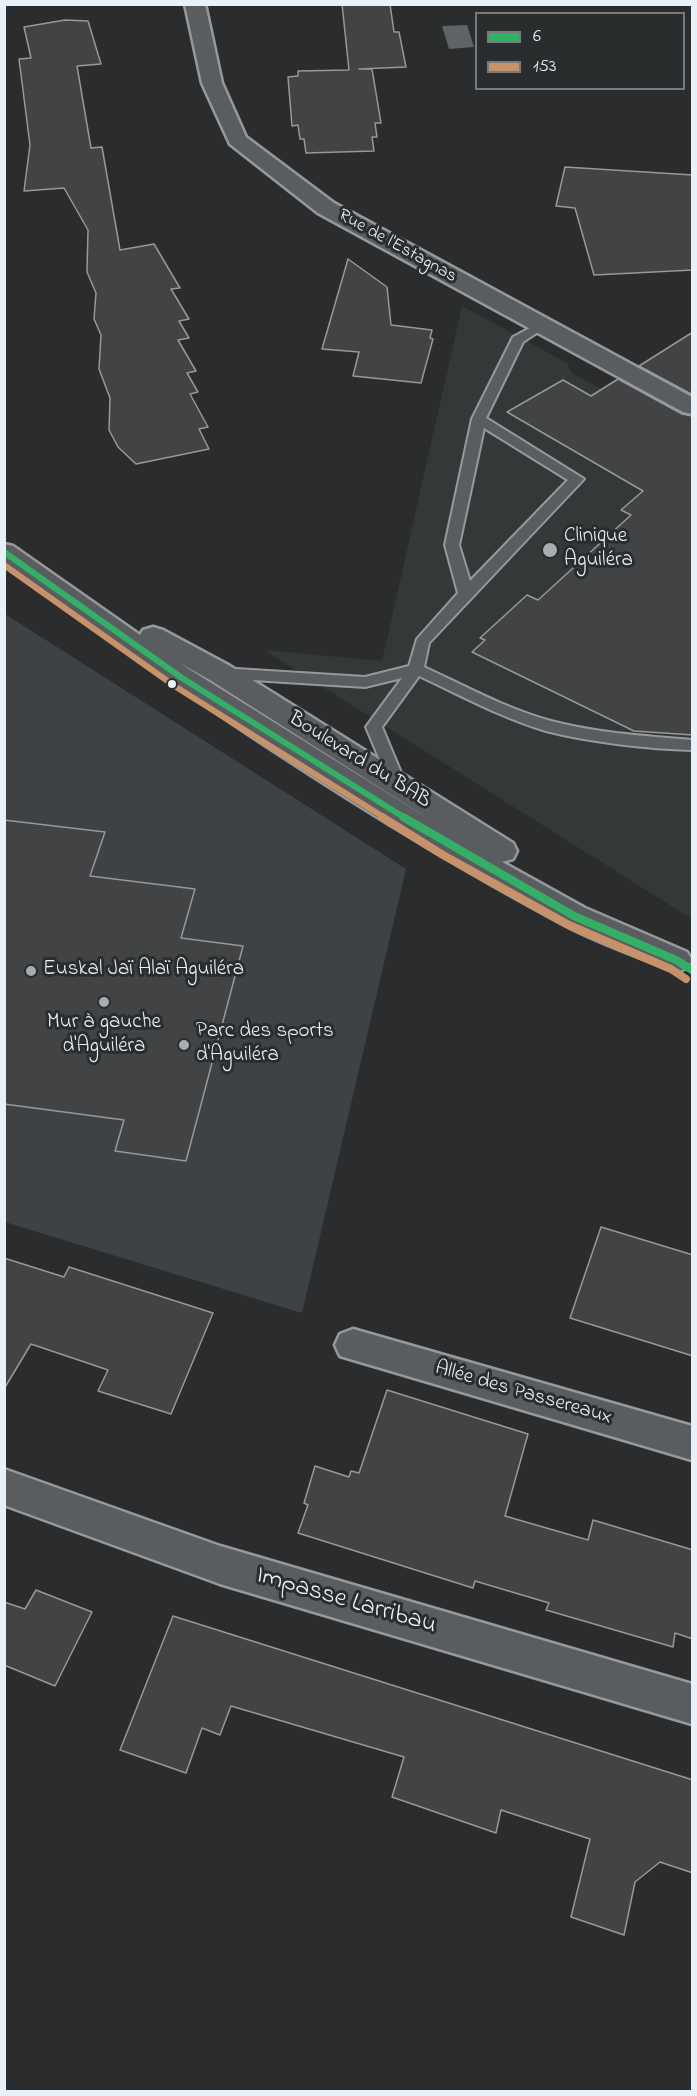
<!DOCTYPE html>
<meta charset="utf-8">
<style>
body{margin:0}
#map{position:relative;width:697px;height:2096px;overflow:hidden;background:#2b2c2d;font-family:"Indie Flower",sans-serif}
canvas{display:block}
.frame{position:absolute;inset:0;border:6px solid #e8f1f8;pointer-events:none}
.legend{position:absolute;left:475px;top:12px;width:210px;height:78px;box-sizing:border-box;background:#2a2d2e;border:2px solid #767b7f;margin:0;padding:8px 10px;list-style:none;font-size:18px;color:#e8f1f8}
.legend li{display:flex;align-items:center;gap:12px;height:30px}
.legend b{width:30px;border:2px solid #767b7f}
</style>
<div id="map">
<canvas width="697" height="2096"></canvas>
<div class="frame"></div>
<ul class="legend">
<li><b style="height:8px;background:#33b066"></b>6</li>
<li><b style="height:8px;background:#c7916a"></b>153</li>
</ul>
</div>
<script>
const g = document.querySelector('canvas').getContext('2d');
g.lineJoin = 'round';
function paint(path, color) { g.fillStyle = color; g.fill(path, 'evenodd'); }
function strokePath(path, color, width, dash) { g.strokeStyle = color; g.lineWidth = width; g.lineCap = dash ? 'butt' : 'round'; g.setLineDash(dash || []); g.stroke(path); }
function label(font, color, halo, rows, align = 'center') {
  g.font = font + ' "Indie Flower",sans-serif'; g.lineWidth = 6; g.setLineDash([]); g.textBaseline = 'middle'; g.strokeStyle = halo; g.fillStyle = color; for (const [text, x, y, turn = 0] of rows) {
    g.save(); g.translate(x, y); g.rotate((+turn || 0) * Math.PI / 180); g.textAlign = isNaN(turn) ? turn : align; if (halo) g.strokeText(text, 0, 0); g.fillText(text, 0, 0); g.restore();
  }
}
paint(new Path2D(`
 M462,306L567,363L572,373L692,439V919L264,650L382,661Z`), '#353839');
paint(new Path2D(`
 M5,614L406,869L302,1313L5,1222Z`), '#3f4244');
paint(new Path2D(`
 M467,25L474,47L449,49L442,26Z`), '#5e6365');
const building = new Path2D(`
 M342,4H390L394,32H399L406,67L359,69H372L381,123H375L377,137H372L374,151L306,153L304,139H300L298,125L292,126L288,77L298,76V71L349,70Z
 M65,20L88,21L101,64L77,66L91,148L102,147L120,250L154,244L180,288L171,289L189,319L179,321L189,338L178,340L196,371L187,373L198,392L190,394L208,427L199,429L209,449L136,464L118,447L109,430L110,398L99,369L101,335L94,319L96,293L87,272L88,230L64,188L24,191L30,145L19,59L31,58L24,27Z
 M565,167L693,175V270L594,275L575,208L556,206Z
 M348,259L387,287L391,325L432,330L430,338L433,339L421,383L353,376L359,352L322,349Z
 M693,332V395L639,366Z
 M618,379L682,414L693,416V735L634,731L472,652L485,640L480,638L527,595L538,600L631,515L621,510L643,491L507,412L563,380L591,396Z
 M4,820L105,832L90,876L195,889L181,938L243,946L186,1161L115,1151L124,1120L4,1104Z
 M601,1227L693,1255V1356L570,1318Z
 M4,1258L64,1277L69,1267L213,1313L171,1414L98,1391L108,1370L31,1344L4,1389Z
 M387,1390L528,1434L505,1516L588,1540L593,1520L693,1550V1639L675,1633L673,1647L546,1610L549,1603L475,1581L473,1588L298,1533L308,1505L304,1503L315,1466L349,1477L351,1471L359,1473Z
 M36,1590L92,1612L55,1686L4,1665V1602L25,1609Z
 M173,1616L693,1780V1873L660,1862L635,1882L624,1935L571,1917L590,1839L501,1810L496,1833L392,1797L404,1757L231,1706L220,1735L202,1728L186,1773L120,1750Z`);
paint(building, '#424344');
strokePath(building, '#96989a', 1.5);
const lane = new Path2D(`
 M541,322L547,326L523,342L486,418L584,479L429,643L424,667C465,686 507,709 551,721C596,733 646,736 692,740V750C648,749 589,742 546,731C502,718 460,695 419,676L382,727L407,787L399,793L393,791L366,727L402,678L365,687L220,678L212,673L220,668L365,677L409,666L417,639L458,593L445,545L472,419L513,337ZM484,428L568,480L470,581L459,545Z`);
const street = new Path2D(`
 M185,4H205L222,83L246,137L334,203L692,397V414L683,412L318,213L230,144L202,83Z
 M353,1329L692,1426V1460L340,1356L335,1345L340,1334Z
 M4,1469L220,1546L692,1684V1724L220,1584L4,1505Z`);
const primary = new Path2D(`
 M4,544L13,546L140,635L143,630L153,627L163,630L230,666L513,843L517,851L513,859L502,862L585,908L687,952L692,960L687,968L676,972L665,968C630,953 594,941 561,923C366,819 184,693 4,565ZM178,662L210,680L440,826L192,671Z`);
strokePath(lane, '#96989a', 4);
strokePath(street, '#96989a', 5);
strokePath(primary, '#96989a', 5);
paint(lane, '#5a5d60');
paint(street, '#5a5d60');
paint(primary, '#5a5d60');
strokePath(new Path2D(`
 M4,552L182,678L405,818`), '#33b066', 6);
strokePath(new Path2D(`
 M403,817L574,916L676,960L692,970`), '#33b066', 8);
strokePath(new Path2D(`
 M4,565L176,687L385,818`), '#c7916a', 6);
strokePath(new Path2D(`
 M382,817L443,855L569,925L671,969L686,979`), '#c7916a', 8);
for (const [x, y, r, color] of [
 [550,550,8,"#a6acb1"],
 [172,684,5,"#e8f1f8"],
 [31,971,6,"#a6acb1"],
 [104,1002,6,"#a6acb1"],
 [184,1045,6,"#a6acb1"]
]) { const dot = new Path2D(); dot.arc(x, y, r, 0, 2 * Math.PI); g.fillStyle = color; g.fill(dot); strokePath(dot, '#2a2d2e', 2); }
label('18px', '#e8f1f8', '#2a2d2e', [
 ["Rue de l'Estagnas",397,247,29]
]);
label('21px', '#e8f1f8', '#2a2d2e', [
 ["Clinique",564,538],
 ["Aguiléra",564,562],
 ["Euskal Jaï Alaï Aguiléra",43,971],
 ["Mur à gauche",104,1024,"center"],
 ["d'Aguiléra",104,1048,"center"],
 ["Parc des sports",196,1033],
 ["d'Aguiléra",196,1057]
], 'left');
label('21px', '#e8f1f8', '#2a2d2e', [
 ["Boulevard du BAB",359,761,32],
 ["Allée des Passereaux",523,1394,16]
]);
label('26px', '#e8f1f8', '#2a2d2e', [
 ["Impasse Larribau",346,1602,16]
]);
</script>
